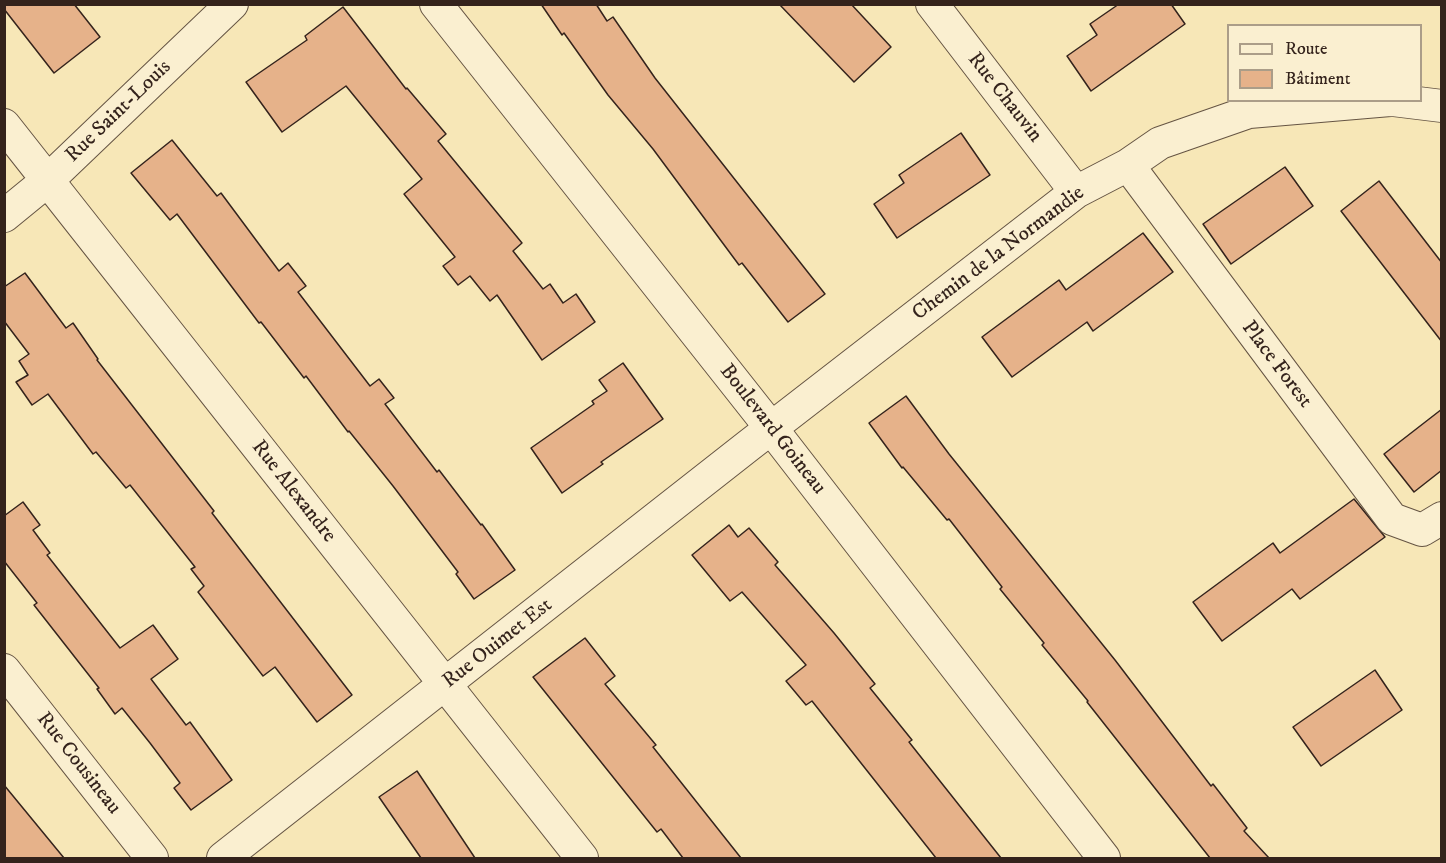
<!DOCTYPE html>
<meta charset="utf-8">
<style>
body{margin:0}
#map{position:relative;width:1446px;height:863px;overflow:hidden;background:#f7e7b7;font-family:"IM FELL DW Pica",serif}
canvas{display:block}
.frame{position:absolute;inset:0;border:6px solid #34231c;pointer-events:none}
.legend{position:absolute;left:1227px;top:24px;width:195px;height:78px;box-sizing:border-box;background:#faefd0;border:2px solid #ab9d88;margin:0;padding:8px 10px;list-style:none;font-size:18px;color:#34231c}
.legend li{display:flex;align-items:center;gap:12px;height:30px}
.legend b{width:30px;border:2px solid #ab9d88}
</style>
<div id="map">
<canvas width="1446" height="863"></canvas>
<div class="frame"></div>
<ul class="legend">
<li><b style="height:8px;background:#faefd0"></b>Route</li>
<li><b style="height:16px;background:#e6b28a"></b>Bâtiment</li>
</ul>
</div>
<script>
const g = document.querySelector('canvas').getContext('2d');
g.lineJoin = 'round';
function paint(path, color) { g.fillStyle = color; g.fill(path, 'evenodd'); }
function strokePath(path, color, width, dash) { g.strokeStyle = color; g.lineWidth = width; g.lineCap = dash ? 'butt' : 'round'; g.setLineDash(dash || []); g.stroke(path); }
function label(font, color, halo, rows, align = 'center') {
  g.font = font + ' "IM FELL DW Pica",serif'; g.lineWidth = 4.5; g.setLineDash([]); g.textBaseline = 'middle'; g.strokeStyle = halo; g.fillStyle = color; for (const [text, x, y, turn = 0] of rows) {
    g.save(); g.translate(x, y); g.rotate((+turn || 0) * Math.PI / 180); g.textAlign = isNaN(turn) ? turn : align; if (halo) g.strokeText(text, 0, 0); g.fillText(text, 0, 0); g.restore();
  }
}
const building = new Path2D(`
 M4,4H74L100,37L54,73L4,9Z
 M541,4H596L607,21L613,17L655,78L825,294L788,322L742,263L739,265L653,149L608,95L564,33L562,35Z
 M779,4H851L891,47L854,82Z
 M1119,4H1171L1185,24L1091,91L1067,56L1097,35L1090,24Z
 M343,7L406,89L407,88L446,134L438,141L522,243L513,251L543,289L550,284L563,303L576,294L595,322L542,360L497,295L490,301L470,276L458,285L443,266L455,257L404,194L422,179L346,86L282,132L246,82L307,40L305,36Z
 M961,133L990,175L897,238L874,204L904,183L899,175Z
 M172,140L217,196L221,193L279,271L288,263L306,286L298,292L370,386L379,379L394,398L385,404L437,472L439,470L481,525L482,524L515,570L474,599L456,574L458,572L393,486L349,431L348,432L306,376L304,378L261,322L259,323L177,214L170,220L131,173Z
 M1285,167L1313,206L1231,264L1203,224Z
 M1379,181L1442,263V342L1341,211Z
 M1143,233L1173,272L1093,331L1087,322L1012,377L982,337L1059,280L1066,290Z
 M25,273L66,328L73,323L98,359L97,360L214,511L212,513L352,695L317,722L275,667L263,676L198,592L204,586L191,569L195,567L130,485L126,488L96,452L93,454L48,394L32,405L16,382L28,375L19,361L29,354L4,321V287Z
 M623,363L663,419L601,462L603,464L562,493L531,448L594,404L592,401L607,391L599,380Z
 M906,396L949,454L1115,660L1211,786L1213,784L1247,828L1244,831L1269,858H1210L1087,702L1088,701L1042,645L1044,643L1000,589L1002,587L949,519L947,520L903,467L902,468L869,423Z
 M1442,409V470L1414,492L1384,454Z
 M1354,499L1385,537L1300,599L1292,589L1222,641L1193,602L1273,543L1280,553Z
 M23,502L40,525L33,530L50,553L47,555L120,648L153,625L178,659L151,679L186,725L190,722L232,780L191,810L174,788L180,783L150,743L122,708L115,714L97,689L99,688L34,605L37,603L4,561V516Z
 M729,525L738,537L749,528L778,562L775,565L834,633L875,684L870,688L912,740L909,742L1001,858H936L812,701L806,705L786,681L806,665L742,592L730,601L692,555Z
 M585,638L615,676L605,684L656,745L653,747L741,858H683L661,829L657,832L533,677Z
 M1375,670L1402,710L1321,766L1293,727Z
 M417,771L475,858H421L379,797Z
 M4,785L64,858H4Z`);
paint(building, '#e6b28a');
strokePath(building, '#34231c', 1.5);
const street = new Path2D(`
 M436,4L771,428L1104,858
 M932,4L1076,192
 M1393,100L1442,106
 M4,125L582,858
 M1128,165L1392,519L1422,530L1442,518
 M4,216L48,180L232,4
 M4,670L152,858
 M223,858L748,446L1076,192L1128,165L1160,143L1249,112L1390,100`);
strokePath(street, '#655443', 34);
strokePath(street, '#faefd0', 32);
label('21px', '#34231c', '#faefd0', [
 ["Rue Chauvin",1004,98,52],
 ["Rue Saint-Louis",119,112,-44],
 ["Chemin de la Normandie",999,254,-37],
 ["Place Forest",1276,365,53],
 ["Boulevard Goineau",772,430,52],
 ["Rue Alexandre",293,492,52],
 ["Rue Ouimet Est",498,644,-38],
 ["Rue Cousineau",78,764,52]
]);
</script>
